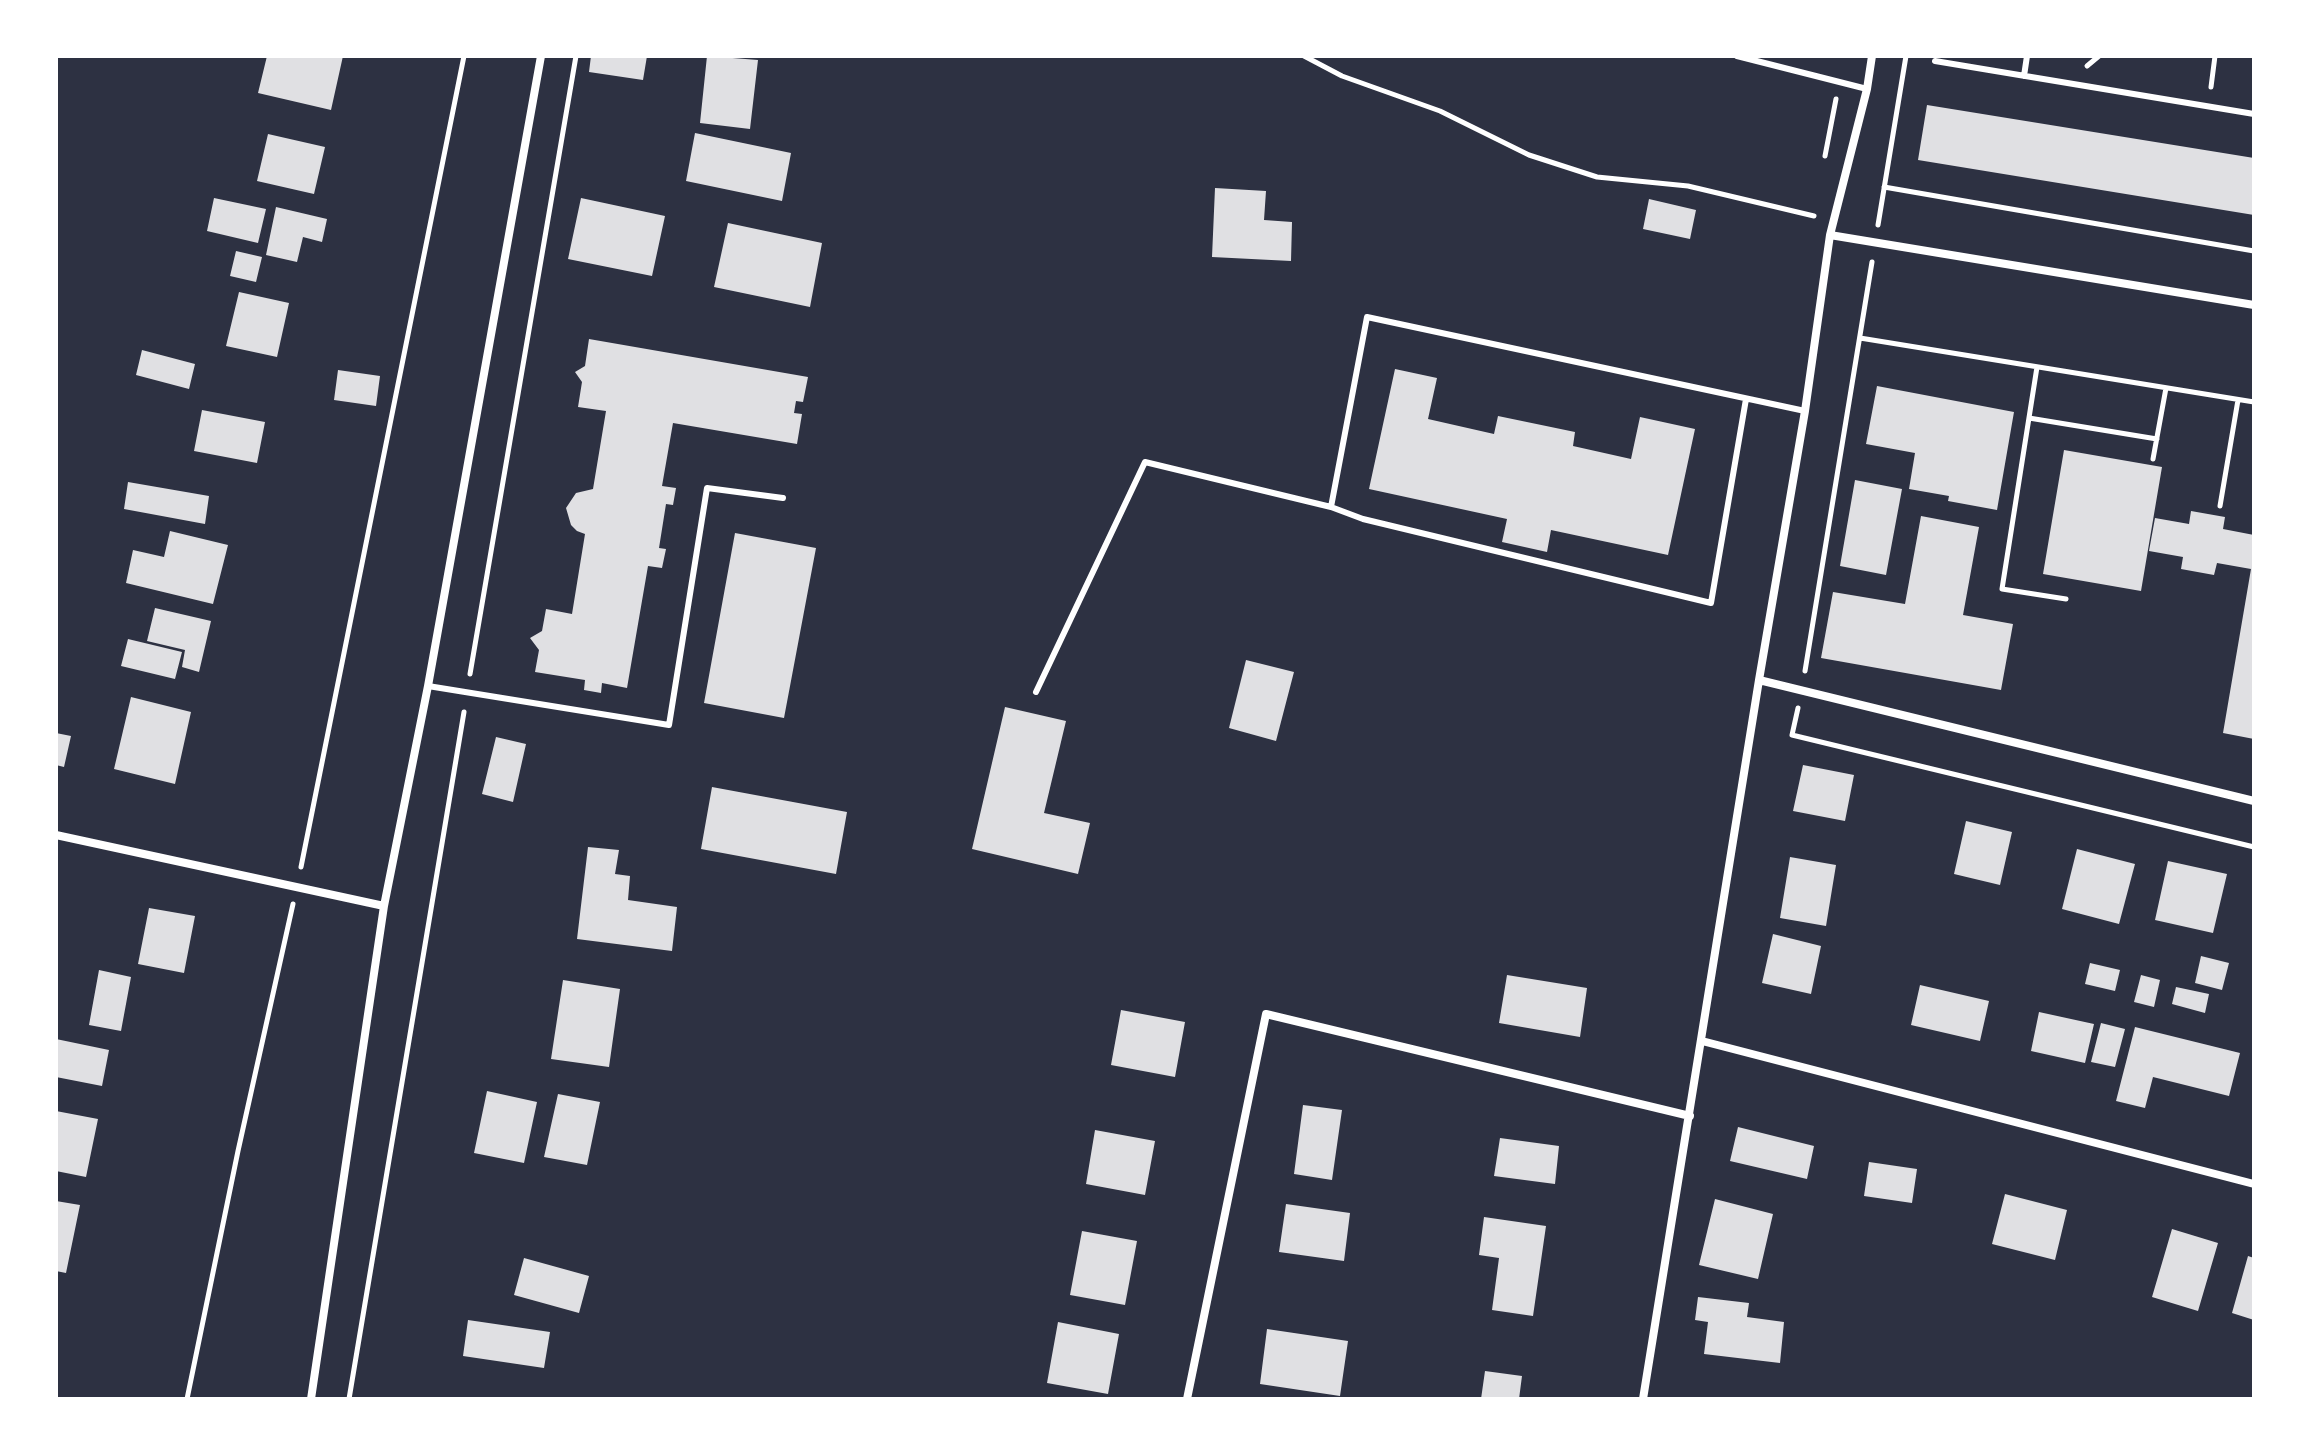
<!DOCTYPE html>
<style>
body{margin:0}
#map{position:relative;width:2310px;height:1455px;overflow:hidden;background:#2d3142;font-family:"Noto Sans",sans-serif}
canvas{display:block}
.frame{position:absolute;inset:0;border:58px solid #fff;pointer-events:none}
</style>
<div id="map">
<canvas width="2310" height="1455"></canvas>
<div class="frame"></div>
</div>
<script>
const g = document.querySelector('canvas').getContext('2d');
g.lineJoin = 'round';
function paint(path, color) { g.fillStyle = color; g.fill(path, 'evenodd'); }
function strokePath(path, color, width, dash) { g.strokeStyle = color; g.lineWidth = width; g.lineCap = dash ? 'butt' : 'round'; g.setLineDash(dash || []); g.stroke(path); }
paint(new Path2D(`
 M267,56H343L331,110L258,93Z
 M591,56H647L643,80L589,72Z
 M707,56L758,60L750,129L700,123Z
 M1927,105L2254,158V215L1918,160Z
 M695,133L791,153L782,201L686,181Z
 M268,134L325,147L314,194L257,181Z
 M1215,188L1266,191L1264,220L1292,222L1291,261L1212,257Z
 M214,198L266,209L258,243L207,231Z
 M581,198L665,216L652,276L568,259Z
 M1649,199L1696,210L1690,239L1643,229Z
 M276,207L327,219L322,242L303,237L297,262L266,255Z
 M728,223L822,243L810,307L714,287Z
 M236,251L262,257L256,282L230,276Z
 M239,292L289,303L277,357L226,346Z
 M589,339L808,377L803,402L796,401L794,413L802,414L797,444L673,423L662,486L676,488L673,505L666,504L659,548L666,549L662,568L648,566L627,688L602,683L601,693L584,690L585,680L535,672L539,650L530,638L542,631L546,609L572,614L585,534L577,531L571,525L566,508L576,493L593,489L606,411L578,407L582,382L575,372L585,366Z
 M142,350L195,364L189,389L136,375Z
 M1395,369L1437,378L1428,419L1494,434L1498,416L1575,432L1573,446L1631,459L1640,417L1695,429L1668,555L1551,530L1547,552L1502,542L1507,519L1369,489Z
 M338,370L380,376L376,406L334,400Z
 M1877,386L2014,412L1997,510L1948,501L1949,496L1909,489L1915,453L1866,444Z
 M202,410L265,422L257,463L194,451Z
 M2064,450L2162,467L2141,591L2043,574Z
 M1855,480L1902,489L1886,575L1840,566Z
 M128,482L209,496L205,524L124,509Z
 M2191,511L2225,517L2223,529L2254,535V739L2223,733L2251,569L2217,563L2214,575L2181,569L2183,557L2149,551L2155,518L2189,524Z
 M1921,516L1979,527L1963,615L2013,624L2001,690L1821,658L1833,592L1905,604Z
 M170,531L228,545L213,604L126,583L133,550L164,557Z
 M735,533L816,548L784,718L704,703Z
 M155,608L211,621L199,672L182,667L185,650L147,641Z
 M128,639L182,652L175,679L121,666Z
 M1246,660L1294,672L1276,741L1229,728Z
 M131,697L191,712L175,784L114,769Z
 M1005,707L1066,721L1044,813L1090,823L1078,874L972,849Z
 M56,733L71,736L64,767L56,765Z
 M496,737L526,744L513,802L482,794Z
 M1803,765L1854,775L1845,821L1793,811Z
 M712,787L847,812L836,874L701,849Z
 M1966,821L2012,832L2000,885L1954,874Z
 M588,847L619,850L615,874L630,876L628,900L677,907L672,951L577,939Z
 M2077,849L2135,864L2119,924L2062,909Z
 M1790,857L1836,865L1826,926L1780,918Z
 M2168,861L2227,874L2213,933L2155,920Z
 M149,908L195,916L184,973L138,964Z
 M1773,934L1821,946L1811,994L1762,983Z
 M2201,956L2229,963L2222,990L2195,983Z
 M2090,963L2120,970L2115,991L2085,984Z
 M99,970L131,977L121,1031L89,1025Z
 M1507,975L1587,988L1580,1037L1499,1023Z
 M2141,975L2160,980L2154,1007L2134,1002Z
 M563,980L620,989L609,1067L551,1059Z
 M1920,985L1989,1001L1980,1041L1911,1025Z
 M2176,987L2209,994L2205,1013L2172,1004Z
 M1121,1010L1185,1022L1175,1077L1111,1065Z
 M2039,1012L2094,1024L2085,1063L2031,1051Z
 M2101,1023L2125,1029L2115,1067L2091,1062Z
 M2135,1027L2240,1053L2229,1096L2153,1077L2145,1108L2116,1101Z
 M56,1039L109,1050L102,1086L56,1077Z
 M487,1091L537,1102L524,1163L474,1153Z
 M558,1094L600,1102L587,1165L544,1157Z
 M1303,1105L1342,1110L1332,1180L1294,1174Z
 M56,1111L98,1119L86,1177L56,1171Z
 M1738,1127L1814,1146L1807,1179L1730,1161Z
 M1095,1130L1155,1141L1145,1195L1086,1184Z
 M1500,1138L1559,1146L1555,1184L1494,1176Z
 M1869,1162L1917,1169L1912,1203L1864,1196Z
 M2005,1194L2067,1210L2055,1260L1992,1244Z
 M1715,1199L1773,1214L1758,1279L1699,1265Z
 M56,1201L80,1205L66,1273L56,1271Z
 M1286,1204L1350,1213L1344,1261L1279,1252Z
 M1484,1217L1546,1226L1533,1316L1492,1310L1499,1258L1479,1255Z
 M2172,1229L2218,1243L2198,1311L2152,1297Z
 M1082,1231L1137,1241L1125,1305L1070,1295Z
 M2248,1256L2254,1258V1320L2232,1313Z
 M524,1258L589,1276L579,1313L514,1295Z
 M1698,1297L1749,1303L1747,1317L1784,1322L1780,1363L1704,1354L1708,1322L1695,1320Z
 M468,1320L550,1332L544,1368L463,1356Z
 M1058,1322L1119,1334L1108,1394L1047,1383Z
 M1267,1329L1348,1341L1340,1396L1260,1384Z
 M1485,1371L1522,1376L1519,1399H1481Z`), '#e0e0e3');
strokePath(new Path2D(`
 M1304,56L1342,76L1440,111L1529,155L1597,177L1688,186L1814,216
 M2087,66L2099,56
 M2211,87L2215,56
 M1825,156L1836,99
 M1884,187L2254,251
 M1878,225L1906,56
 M1860,338L2254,402
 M2037,367L2002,589L2066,599
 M2029,418L2157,439
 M2153,459L2166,388
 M2220,506L2238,400
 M1805,671L1872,262
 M470,674L576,56
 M1798,708L1792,735L2254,847
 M301,867L464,56
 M187,1399L238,1151L293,904
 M349,1399L464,712`), '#fff', 5);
strokePath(new Path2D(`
 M1737,56L1867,89
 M1935,61L2254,114
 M2024,76L2027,56
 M1746,399L1711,603L1363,519L1331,507L1367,317L1805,411
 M428,686L669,725L707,488L783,498
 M1036,692L1145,462L1331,507`), '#fff', 6);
strokePath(new Path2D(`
 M1830,235L2254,305
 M1759,680L2254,801
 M56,835L384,906
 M1702,1041L2254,1184
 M311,1399L384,906L428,686L541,56
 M1187,1399L1266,1014L1690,1116
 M1643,1399L1759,680L1805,411L1830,235L1867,89L1872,56`), '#fff', 8);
</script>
